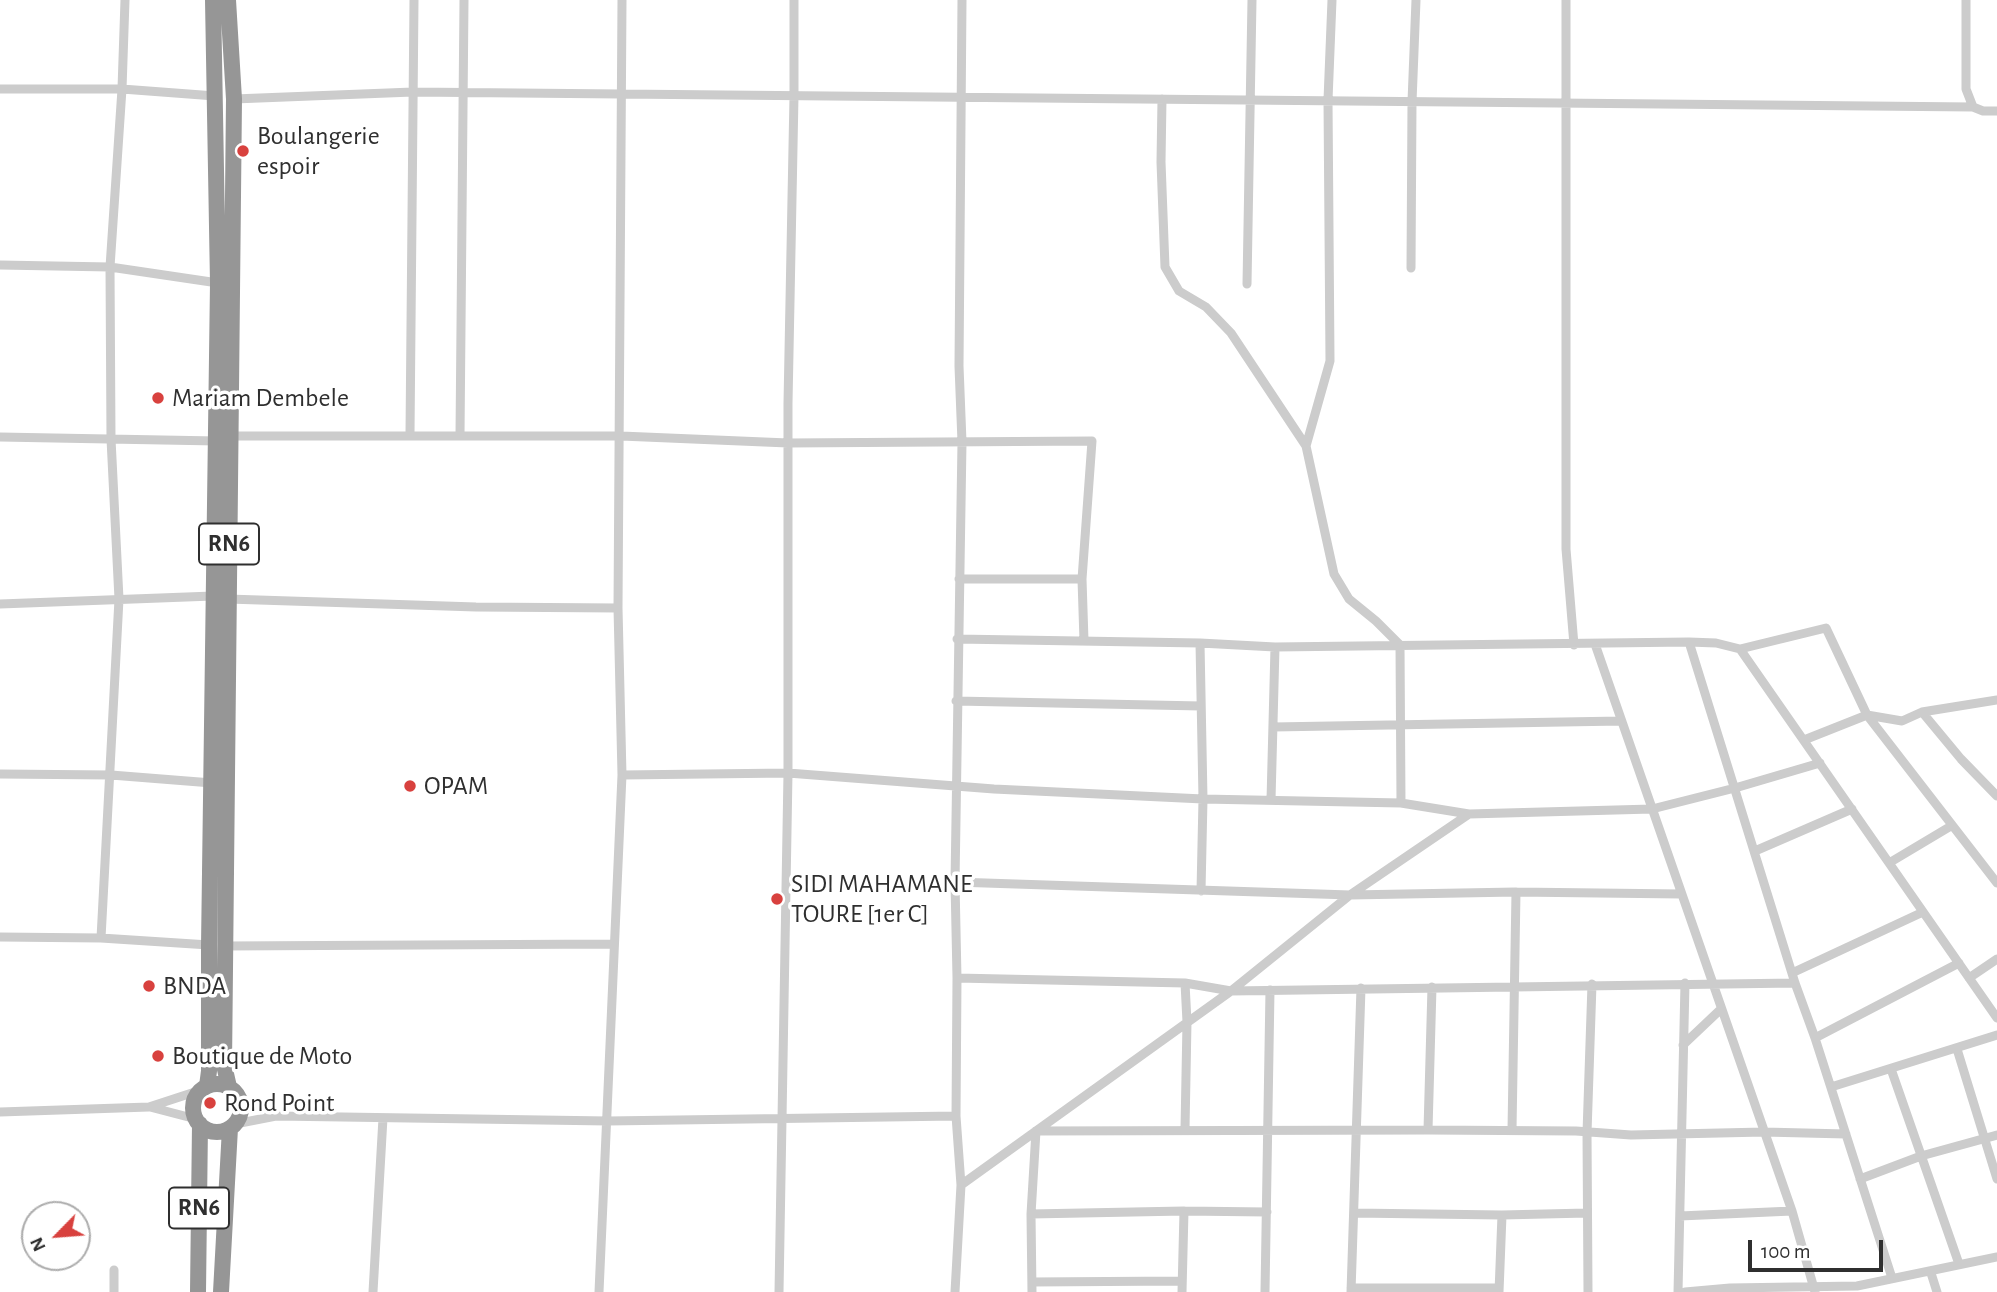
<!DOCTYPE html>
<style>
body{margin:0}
#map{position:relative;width:1997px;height:1292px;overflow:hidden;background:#fff;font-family:"Alegreya Sans",sans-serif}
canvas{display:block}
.north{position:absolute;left:21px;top:1201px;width:70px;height:70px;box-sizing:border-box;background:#fff;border:2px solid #acacac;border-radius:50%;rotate:245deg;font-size:19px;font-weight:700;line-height:28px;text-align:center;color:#2f2f2f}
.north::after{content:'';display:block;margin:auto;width:24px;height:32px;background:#d8413e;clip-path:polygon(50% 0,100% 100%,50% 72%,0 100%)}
.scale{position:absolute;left:1748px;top:1240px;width:135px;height:32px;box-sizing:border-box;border:4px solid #2f2f2f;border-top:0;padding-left:9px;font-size:21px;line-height:24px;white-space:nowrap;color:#2f2f2f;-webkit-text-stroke:5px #fff;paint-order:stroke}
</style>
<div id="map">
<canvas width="1997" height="1292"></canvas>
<div class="north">N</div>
<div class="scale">100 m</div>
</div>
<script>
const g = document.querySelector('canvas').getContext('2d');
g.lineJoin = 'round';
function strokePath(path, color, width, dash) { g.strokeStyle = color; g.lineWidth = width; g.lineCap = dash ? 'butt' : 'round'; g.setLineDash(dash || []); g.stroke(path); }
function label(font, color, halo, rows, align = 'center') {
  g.font = font + ' "Alegreya Sans",sans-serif'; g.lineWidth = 7; g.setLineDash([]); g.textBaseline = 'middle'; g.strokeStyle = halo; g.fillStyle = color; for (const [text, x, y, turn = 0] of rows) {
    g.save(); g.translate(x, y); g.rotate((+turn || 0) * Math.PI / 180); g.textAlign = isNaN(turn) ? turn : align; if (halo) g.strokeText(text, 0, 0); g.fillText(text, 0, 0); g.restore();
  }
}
strokePath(new Path2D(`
 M1566,0V549L1574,645
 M1966,0V89L1973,107L1983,111H1997
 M0,89H122L215,96
 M234,99L413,92L1973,107
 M1162,99L1161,162L1165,267L1179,291L1206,307L1231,333L1306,446L1334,574L1349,599L1376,621L1400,645L1401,803
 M0,265L110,267L218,283
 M1411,268L1412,102L1416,0
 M1247,284L1252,0
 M410,434L414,0
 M460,435L464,0
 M0,437L217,441L229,436H621L788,443L1092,441L1082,579L1084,641
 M1306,446L1330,361L1328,100L1332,0
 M959,579H1082
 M228,599L476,607L618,608
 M0,604L213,596
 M957,639L1200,643L1275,647L1689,642L1716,643L1740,649L1826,628L1867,715L1997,883
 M1689,642L1795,983L1815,1038L1892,1278
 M1200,643L1203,799L1201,891
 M1595,644L1792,1211L1815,1292
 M1740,649L1997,1018
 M956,701L1201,706
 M1922,712L1961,759L1997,796
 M1273,727L1621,721
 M1804,740L1867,715L1902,721L1922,712L1997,700
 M0,774L111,775L212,783
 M622,775L788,773L994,789L1203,799L1401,803L1469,814L1652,809L1735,788L1820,763
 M1271,800L1275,647
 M1755,851L1852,809
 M1889,863L1951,826
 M955,882L1350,895L1516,892L1681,894
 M0,937L101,938L209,945
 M101,938L119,599L111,439L110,267L122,89L125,0
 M225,946L613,944
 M1792,973L1923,912
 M957,978L1185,983L1231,991L1795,983
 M1969,978L1997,959
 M1185,983L1187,1022L1185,1129
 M1815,1038L1959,963
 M1683,1045L1721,1009
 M1957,1049L1997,1179
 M1891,1069L1959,1264
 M1831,1087L1997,1035
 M239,1099L274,1116
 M150,1107L196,1119
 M0,1112L149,1107L201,1090
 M235,1124L276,1116L608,1121L956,1116
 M1428,1130L1432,987
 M1512,1130L1516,892
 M1860,1179L1921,1156L1997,1135
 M961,1185L1231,991L1350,895L1469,814
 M1354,1213L1502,1215L1587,1213
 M1031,1214L1184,1211L1267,1212
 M1680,1216L1792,1211
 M1931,1273L1937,1292
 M1032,1282L1182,1281
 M1351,1288H1499
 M114,1292V1270
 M373,1292L383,1118
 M599,1292L622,775L618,608L622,0
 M779,1292L788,773V403L794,96V0
 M955,1292L961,1185L956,1116L957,978L955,882L962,442L959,366L962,0
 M1032,1292L1031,1214L1036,1131L1428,1130L1576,1131L1631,1135L1764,1132L1846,1134
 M1182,1292L1184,1211
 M1265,1292L1270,990
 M1351,1292L1361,988
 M1499,1292L1502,1215
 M1588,1292L1587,1133L1592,984
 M1678,1292L1685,983
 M1685,1292L1730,1288L1857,1286L1997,1257`), '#ccc', 9);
strokePath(new Path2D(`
 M228,0L234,99L224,1065L229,1087
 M193 1108a24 24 0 1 1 48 0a24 24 0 1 1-48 0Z
 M207,1086L209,1071V945L218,283L213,0
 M198,1292L200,1124
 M221,1292L230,1128`), '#969696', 16);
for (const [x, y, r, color] of [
 [243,151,7,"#d8413e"],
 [158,398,7,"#d8413e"],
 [410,786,7,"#d8413e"],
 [777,899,7,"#d8413e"],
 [149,986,7,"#d8413e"],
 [158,1056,7,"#d8413e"],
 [210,1103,7,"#d8413e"]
]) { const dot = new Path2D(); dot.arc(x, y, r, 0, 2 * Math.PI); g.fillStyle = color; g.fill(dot); strokePath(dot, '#fff', 2.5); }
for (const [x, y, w] of [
 [229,544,60],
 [199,1208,60]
]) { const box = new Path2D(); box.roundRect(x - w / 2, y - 20.5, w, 41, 5); g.fillStyle = '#fff'; g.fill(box); strokePath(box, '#2f2f2f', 2); }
label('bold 24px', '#2f2f2f', null, [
 ["RN6",229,544],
 ["RN6",199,1208]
]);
label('26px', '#2f2f2f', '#fff', [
 ["Boulangerie",257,136],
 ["espoir",257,166],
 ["Mariam Dembele",172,398],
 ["OPAM",424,786],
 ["SIDI MAHAMANE",791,884],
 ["TOURE [1er C]",791,914],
 ["BNDA",163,986],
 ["Boutique de Moto",172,1056],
 ["Rond Point",224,1103]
], 'left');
</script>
